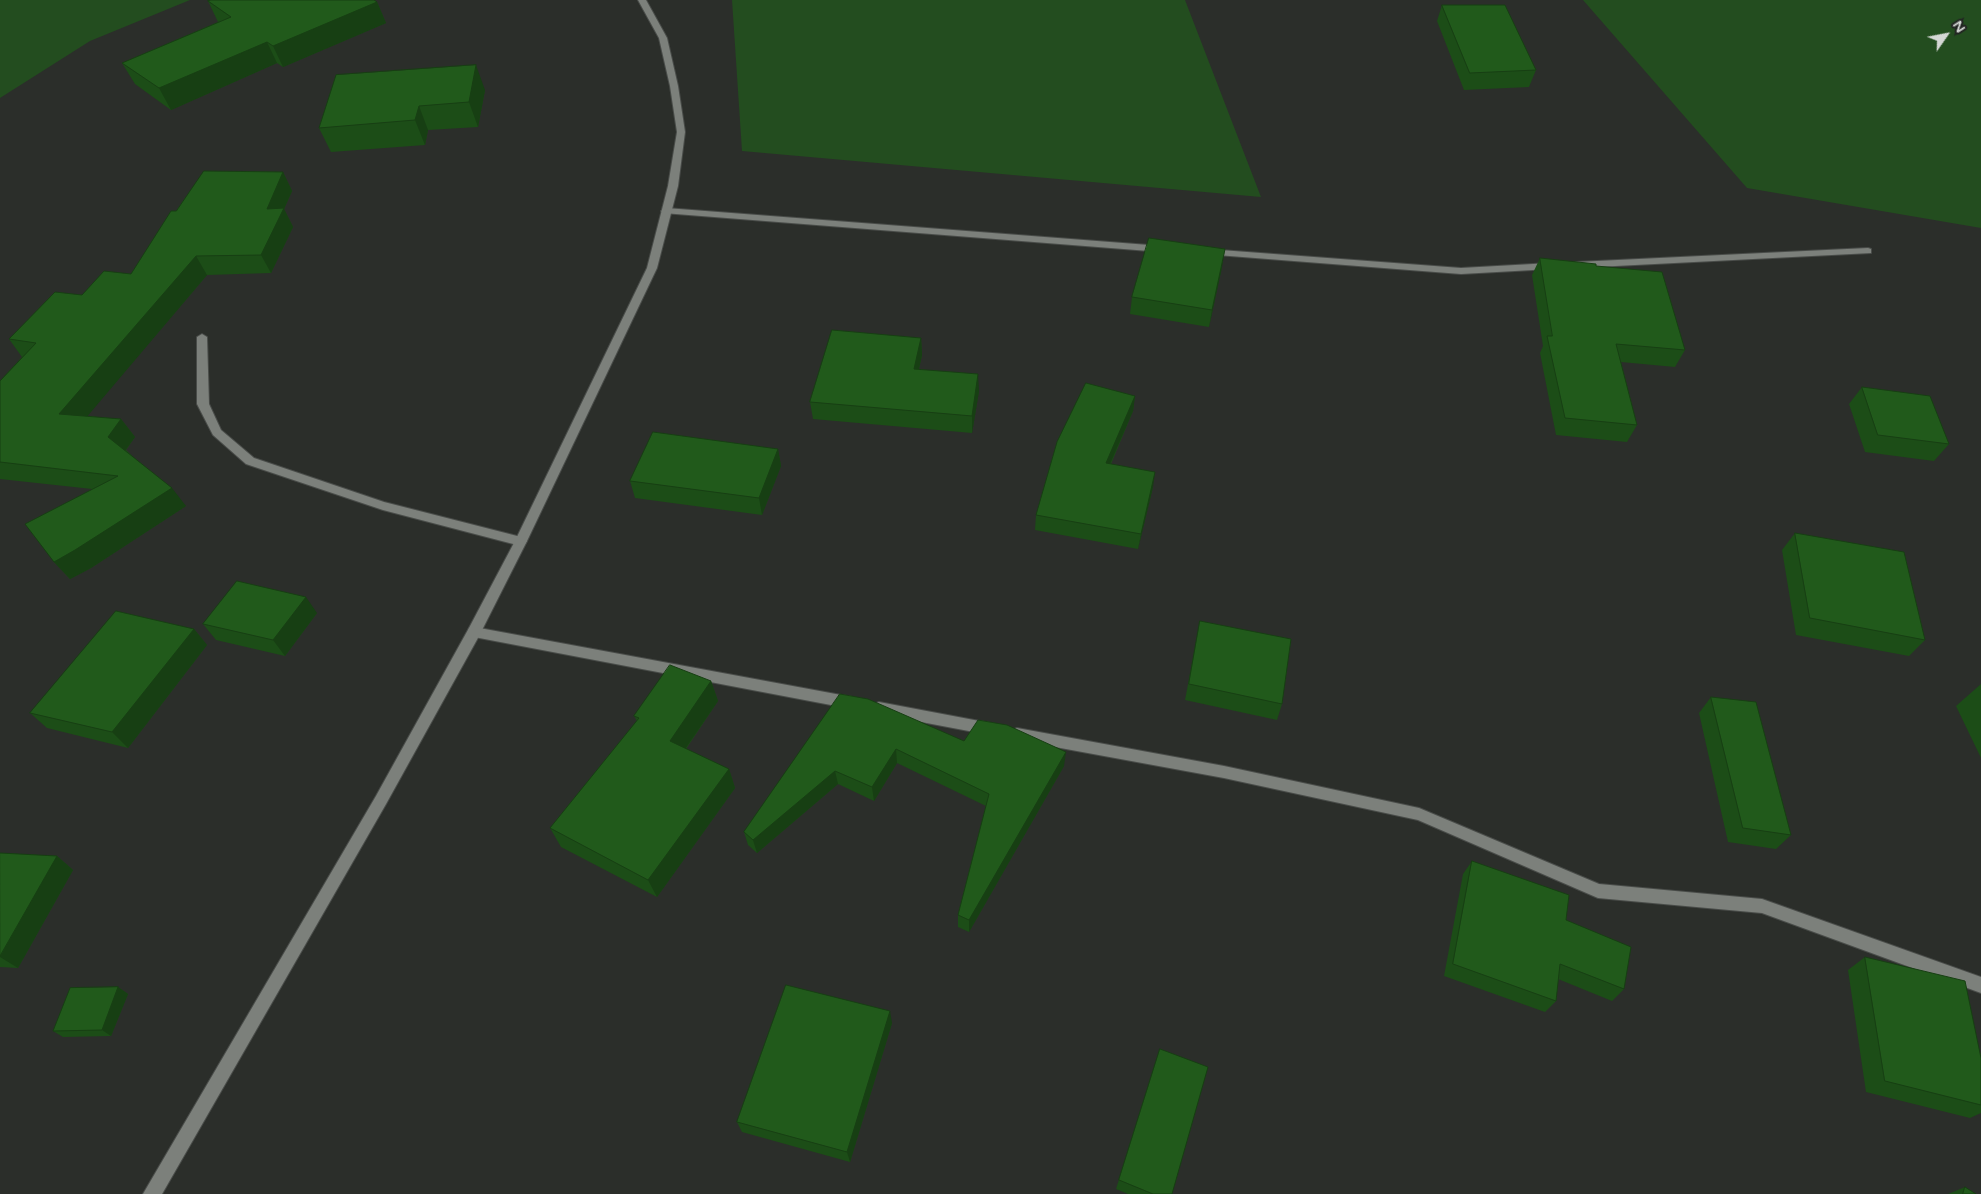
<!DOCTYPE html>
<style>
body{margin:0}
#map{position:relative;width:1981px;height:1194px;overflow:hidden;background:#2b2e2a;font-family:"Varela Round",sans-serif}
canvas{display:block}
.north{position:absolute;left:1921px;top:10px;width:50px;height:50px;-webkit-text-stroke:4px #212421;paint-order:stroke;rotate:57deg;font-size:14px;font-weight:700;line-height:20px;text-align:center;color:#d4d7d4}
.north::after{content:'';display:block;margin:auto;width:18px;height:22px;background:#d4d7d4;clip-path:polygon(50% 0,100% 100%,50% 72%,0 100%)}
</style>
<div id="map">
<canvas width="1981" height="1194"></canvas>
<div class="north">N</div>
</div>
<script>
const g = document.querySelector('canvas').getContext('2d');
g.lineJoin = 'round';
function paint(path, color) { g.fillStyle = color; g.fill(path, 'evenodd'); }
function strokePath(path, color, width, dash) { g.strokeStyle = color; g.lineWidth = width; g.lineCap = dash ? 'butt' : 'round'; g.setLineDash(dash || []); g.stroke(path); }
paint(new Path2D(`
 M0,0H190L90,41L0,98Z
 M732,0H1185L1261,197L742,151Z
 M1583,0H1981V228L1747,188Z`), '#234d1f');
const minor = new Path2D(`
 M666,208L1162,246L1167,249L1162,252L663,213L661,211Z
 M1868,248L1871,249V253L1576,268L1571,265L1576,262Z
 M1207,249L1461,268L1551,263L1556,266L1551,269L1461,274L1204,254V250Z
 M202,334L207,337L209,404L221,430L254,458L384,502L525,538L527,541L525,544L521,546L383,510L246,464L213,435L197,404V337Z
 M474,627L852,697L857,699L859,703L857,707L852,709L474,637L469,636L468,632L469,628Z
 M879,702L990,723L995,725L997,729L995,733L990,735L879,714L874,712L872,708L874,704Z
 M1017,728L1224,766L1419,808L1599,884L1762,899L1981,977V993L1762,913L1598,898L1418,820L1224,778L1017,740L1012,738L1010,734L1012,730Z`);
const tertiary = new Path2D(`
 M638,0H646L667,38L678,86L685,132L678,186L657,268L527,541L479,636L386,804L162,1194H143L376,796L469,628L515,541L647,268L668,186L677,132L670,86L659,38Z`);
strokePath(minor, '#494c49', 2);
strokePath(tertiary, '#494c49', 2);
paint(minor, '#7c807b');
paint(tertiary, '#7c807b');
paint(new Path2D(`
 M208,1L377,2L386,23L283,67L277,63L171,110L135,84L122,63L218,22Z
 M1442,5L1536,70L1529,87L1464,90L1437,21Z
 M485,90L478,127L428,130L425,145L331,152L319,128Z
 M283,172L292,191L284,209L293,227L271,273L207,275L87,416L121,419L135,437L126,450L186,506L91,568L70,579L54,562L92,489L0,479V381L22,357L9,339L82,295L131,274L176,211Z
 M1540,258L1596,266L1685,350L1675,367L1621,362L1637,425L1627,442L1556,435L1540,353L1543,346L1532,275Z
 M1222,267L1209,327L1130,314L1132,297Z
 M921,338L922,355L919,369L979,391L972,433L813,419L810,402Z
 M1862,387L1949,444L1934,461L1865,452L1849,404Z
 M1135,396L1133,411L1111,464L1153,487L1138,549L1035,530L1036,515Z
 M778,449L781,466L762,515L635,498L630,481Z
 M1795,533L1925,640L1909,656L1796,635L1782,550Z
 M317,613L285,656L216,640L203,624Z
 M1200,621L1282,704L1277,720L1185,700Z
 M194,629L207,645L128,748L47,728L30,713Z
 M711,681L718,701L686,749L729,769L735,788L657,897L561,847L550,828L637,721L634,716Z
 M1981,684V758L1956,706Z
 M840,694L964,741L1064,766L969,932L958,927V915L986,806L897,763L874,801L838,784L757,853L748,845L744,832Z
 M1711,697L1791,835L1776,849L1728,842L1699,713Z
 M0,853L57,856L73,870L18,968L0,967Z
 M1472,861L1566,920L1624,989L1612,1001L1558,979L1556,1001L1545,1012L1444,976L1463,874Z
 M1865,957L1981,1058V1113L1970,1118L1866,1092L1848,970Z
 M118,987L128,994L111,1036L63,1037L53,1031Z
 M892,1023L850,1162L742,1132L737,1122Z
 M1160,1049L1172,1194H1128L1116,1189Z
 M1965,1187L1976,1194H1948Z`), '#1c4d17');
paint(new Path2D(`
 M377,2L386,23L283,67L273,46Z
 M267,42L277,63L171,110L159,88Z
 M476,65L485,90L478,127L469,102Z
 M419,106L428,130L425,145L415,120Z
 M283,172L292,191L284,209L293,227L271,273L261,255L267,209Z
 M1225,249L1222,267L1209,327L1212,310Z
 M196,256L207,275L74,432L59,414Z
 M921,338L922,355L915,386L914,369Z
 M978,374L979,391L972,433V416Z
 M1135,396L1133,411L1104,478L1106,463Z
 M121,419L135,437L122,455L108,437Z
 M778,449L781,466L762,515L759,498Z
 M1155,472L1153,487L1138,549L1141,534Z
 M172,488L186,506L91,568L70,579L54,562Z
 M306,597L317,613L285,656L273,640Z
 M194,629L207,645L128,748L112,732Z
 M711,681L718,701L677,761L670,741Z
 M896,749L897,763L874,801L872,787Z
 M1066,752L1064,766L969,932V920Z
 M729,769L735,788L657,897L648,880Z
 M835,771L838,784L757,853L753,840Z
 M57,856L73,870L18,968L0,957Z
 M118,987L128,994L111,1036L102,1030Z
 M890,1011L892,1023L850,1162L847,1152Z`), '#173f13');
const building = new Path2D(`
 M211,0H374L377,2L273,46L267,42L159,88L122,63L231,17L208,1Z
 M1442,5H1505L1536,70L1470,73Z
 M476,65L469,102L419,106L415,120L319,128L336,75Z
 M204,171L283,172L267,209L284,208L261,255L196,256L59,414L121,419L108,437L172,488L75,550L54,562L25,524L118,476L0,462V381L36,343L9,339L55,292L82,295L104,271L131,274L171,211H176Z
 M1149,238L1225,249L1212,310L1132,297Z
 M1540,258L1596,264V266L1662,272L1685,350L1616,344L1637,425L1565,418L1547,336H1552Z
 M832,330L921,338L914,369L978,374L972,416L810,402Z
 M1086,383L1135,396L1106,463L1155,472L1141,534L1036,515L1057,442Z
 M1862,387L1930,396L1949,444L1878,435Z
 M653,432L778,449L759,498L630,481Z
 M1795,533L1904,552L1925,640L1810,618Z
 M237,581L306,597L273,640L203,624Z
 M116,611L194,629L112,732L30,713Z
 M1200,621L1291,639L1282,704L1189,684Z
 M670,665L711,681L670,741L729,769L648,880L550,828L639,718L634,716Z
 M840,694L868,699L964,741L978,720L1007,725L1066,752L969,920L958,915L989,794L896,749L872,787L835,771L753,840L744,832Z
 M1711,697L1756,702L1791,835L1743,828Z
 M0,853L57,856L0,956Z
 M1472,861L1569,895L1566,920L1631,947L1624,989L1560,964L1556,1001L1453,964Z
 M1865,957L1965,981L1981,1058V1105L1885,1081Z
 M786,985L890,1011L847,1152L737,1122Z
 M118,987L102,1030L53,1031L70,988Z
 M1160,1049L1208,1067L1172,1194H1153L1119,1180Z
 M1965,1187L1976,1194H1963Z`);
paint(building, '#215a1b');
strokePath(building, '#173f13', 1);
</script>
